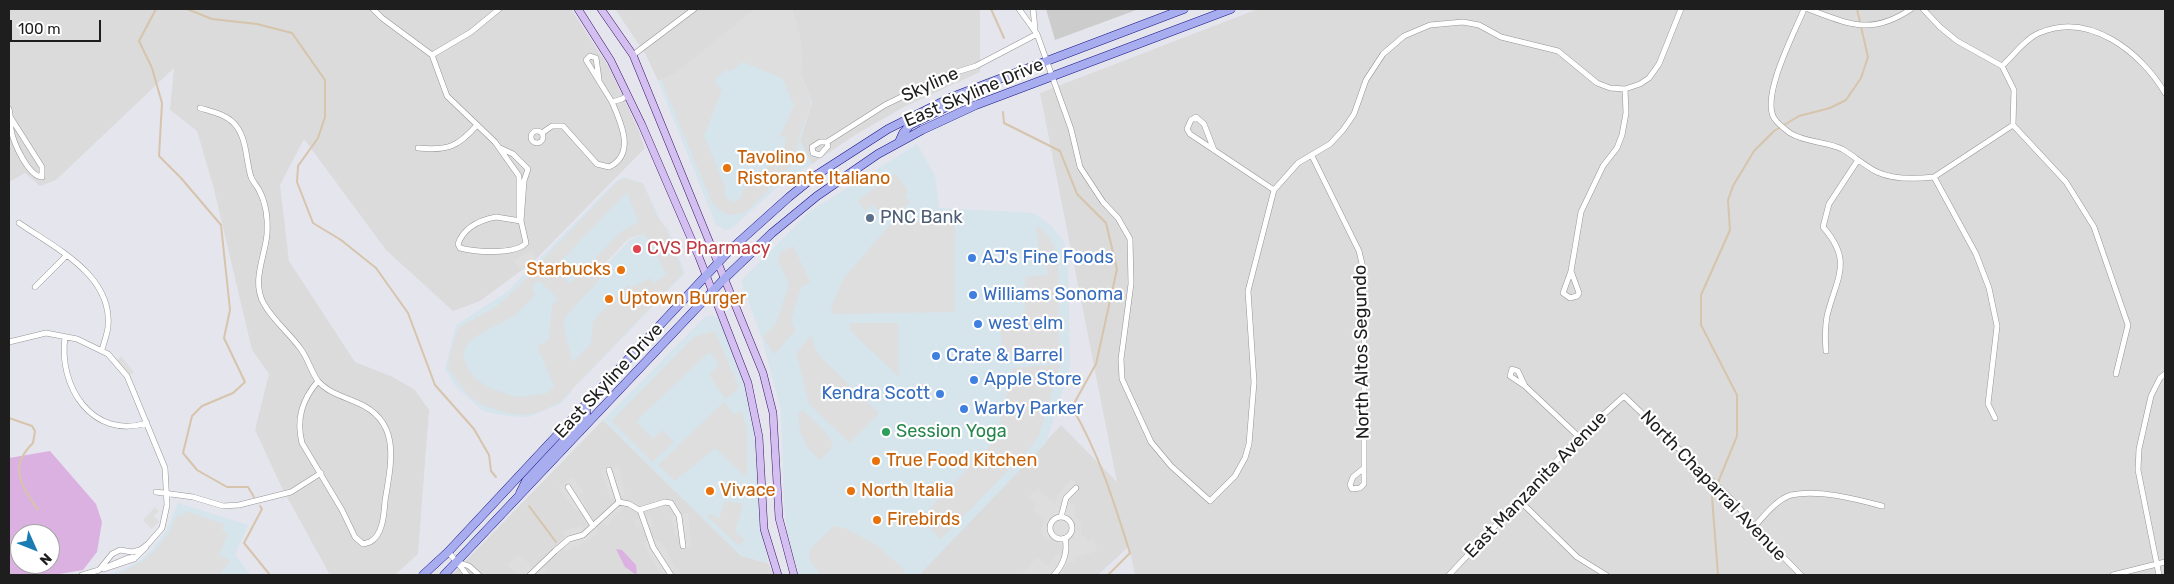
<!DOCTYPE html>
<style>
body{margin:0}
#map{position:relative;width:2174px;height:584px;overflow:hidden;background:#e5e5ee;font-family:Rubik,sans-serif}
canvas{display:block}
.frame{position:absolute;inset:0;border:10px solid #1e1e1e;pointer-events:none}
.north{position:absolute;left:10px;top:524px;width:50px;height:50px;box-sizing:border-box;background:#fff;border:1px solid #a5a5a5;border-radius:50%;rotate:134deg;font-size:14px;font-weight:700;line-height:20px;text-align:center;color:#1e1e1e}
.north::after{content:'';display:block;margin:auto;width:18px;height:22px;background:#197cb2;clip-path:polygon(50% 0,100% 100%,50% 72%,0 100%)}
.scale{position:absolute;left:10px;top:20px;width:91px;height:22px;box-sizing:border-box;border:2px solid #1e1e1e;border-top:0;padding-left:6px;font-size:15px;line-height:18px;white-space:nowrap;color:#1e1e1e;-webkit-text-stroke:4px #fff;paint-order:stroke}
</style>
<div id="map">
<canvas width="2174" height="584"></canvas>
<div class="frame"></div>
<div class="north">N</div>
<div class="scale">100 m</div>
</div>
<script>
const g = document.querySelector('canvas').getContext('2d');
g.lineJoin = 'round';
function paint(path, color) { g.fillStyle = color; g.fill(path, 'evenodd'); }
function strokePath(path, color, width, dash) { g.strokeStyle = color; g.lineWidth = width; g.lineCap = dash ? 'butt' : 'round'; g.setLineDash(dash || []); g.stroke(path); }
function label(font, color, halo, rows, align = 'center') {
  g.font = font + ' Rubik,sans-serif'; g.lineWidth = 4.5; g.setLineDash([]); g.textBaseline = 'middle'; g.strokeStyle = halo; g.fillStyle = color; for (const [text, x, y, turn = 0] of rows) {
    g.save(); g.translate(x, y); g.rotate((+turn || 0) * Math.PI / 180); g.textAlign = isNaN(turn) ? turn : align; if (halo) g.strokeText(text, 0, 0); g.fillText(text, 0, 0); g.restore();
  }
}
paint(new Path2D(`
 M9,9H571L610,69L638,129L645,148L534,261L480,301L453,311L386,250L304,139L280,185L289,261L355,362L393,377L415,390L429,410L418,554L395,575H330L282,488L255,430L269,374L252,350L214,189L197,131L170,110L174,68L56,180L40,186L25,173L9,182Z
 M615,9H757L678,73L658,81L646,55Z
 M792,9H980V72L904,107L855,135L812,164L800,141L812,103L801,75L802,49Z
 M1258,9H2165V575H1135L1129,546L1098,575H919L1061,425L1117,482L1040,93Z
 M603,420L741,556L768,563L774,575H452Z`), '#dbdbdc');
paint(new Path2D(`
 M757,9H792L802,49L801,75L812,103L800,141L812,164L781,184L732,228L725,230L716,225L658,81L674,76Z
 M917,144L935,176L939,208L1033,213L1051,225L1064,242L1068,258L1070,367L1046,443L919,575H799L788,536L784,505L781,410L763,342L741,281L809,212Z
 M624,177L643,183L660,219L628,234L559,306L572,391L560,404L529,417L507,416L483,411L456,387L445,369L456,325L507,292L615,182Z
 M667,226L685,273L577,385L561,326L565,307L631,239Z
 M712,315L720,319L747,391L754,430L760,525L768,563L741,556L603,420L704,318Z
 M178,503L248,525L235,555L251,575H106L122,570L141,560L153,549L166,531Z`), '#d6e4ec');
paint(new Path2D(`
 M1046,9H1139L1055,40Z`), '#ccc');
paint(new Path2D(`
 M50,451L96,504L102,522L97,552L83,570L53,575H9V458ZM20,534H50V564H20Z
 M616,549L622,550L636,565L637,573L635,574L625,567Z`), '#dbb1e1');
paint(new Path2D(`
 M754,9H791L798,26L802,48L801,77L810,98V109L799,137L794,163L750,208L743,213L730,215L719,210L712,202L661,79L673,75ZM743,62L782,78L794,105L780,137H786L783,151L743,190L740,199L734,202L725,197V187L704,136L722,89L716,85V78L727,69L730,72Z
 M896,173L908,192L905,195L910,203L897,212L884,217L874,204L865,211L858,200Z
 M625,178L643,184L656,215L666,228L683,273L560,402L542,411L525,415L508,413L485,406L470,397L448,369L451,350L459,327L496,307L519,286L616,183ZM627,192L639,222L621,232L570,284L554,268ZM644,234L646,238L650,239L666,275L653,283L651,278L631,287L628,285L593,321L591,344L573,362L563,326L566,316L607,271L606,262L629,238ZM540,281L558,299L552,306L549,340L537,346L554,386L548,393L521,397L512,396L486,386L475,378L467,368L463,355L467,344L476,336L514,316L535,295L532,288L535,283Z
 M955,220L954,312L835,314L832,312L831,308L843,279L889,226L894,222Z
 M1039,227L1050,239L1058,256L1059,355L1002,356L1000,320L1019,319L1025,310V277L1048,275L1047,267L1041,262L1036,228Z
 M793,246L810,282L801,287L791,320L795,331L774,354L763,337L776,323L789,285L778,260L781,252Z
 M532,251L536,258L520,270L513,261Z
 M850,323H898L899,377L850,330Z
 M715,331L739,388L726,399L717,388L710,375L719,363L709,352L636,421L653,439L662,430L674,442L652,462L612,421L694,337Z
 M811,335L816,351L828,365L879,413L850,443L809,404L796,353Z
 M121,356L134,372L129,376L116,361Z
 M1060,364L1039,435L1031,447L941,539L920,519L996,439L1013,368Z
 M724,402L733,414L742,412L747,430V475H744L715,448L675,481L658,465Z
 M803,410L827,434L833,446L820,460L808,449L800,431L798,414Z
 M619,466L625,495L610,499L601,470Z
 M572,477L584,492L580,495L586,505L576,511L558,487Z
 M1071,479L1078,485L1069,496L1067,503L1075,505L1074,514L1081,523V536L1085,535L1087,541L1094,539L1097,551L1076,557L1073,563L1069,561L1062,573L1065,575H1021L1037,557L1048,566L1057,554L1062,556L1063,554L1062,545L1051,539L1046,541L1043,536L1041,530L1044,520L1033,509L1037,505L1028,497L1038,488L1055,505L1057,495Z
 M620,500L623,510L616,514L607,526L599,521Z
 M725,501L743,504L735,532L745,540L739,546L707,516L712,514L719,519Z
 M155,507L159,511L154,516L159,521L152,529L143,520Z
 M185,511L224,524L222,531L228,533L219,555L230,560L220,575H116L142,562L154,552L169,533L177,515L182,517Z
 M688,513L691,547L682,549L679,536H675L671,516Z
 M645,516L646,519L651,518L654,526L643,531L641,526L637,528L634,521Z
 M594,522L599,533L587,541L566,551L558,542L565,536L563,532L581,525L584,529Z
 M834,526L847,529L878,546L903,569L904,574L820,575L809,558L810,549Z
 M654,536L657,542L661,541L670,559L681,574L661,575L643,543Z
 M520,554L533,568L539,562L547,570L542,575H518L507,565Z`), '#dedede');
strokePath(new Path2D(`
 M156,9L139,41L152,68L162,103L159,156L181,178L221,225L230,310L224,338L245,382L233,393L202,406L192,416L183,453L197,470L227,487H248L254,497
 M187,9L212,19L257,24L292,33L325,80V117L318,138L298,166L297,182L313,223L341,240L376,268L408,313L435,385L474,429L489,455L491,471L496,477
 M991,9L1004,38
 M1003,112L1004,123L1060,151L1077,194L1106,223L1117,269L1096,364L1072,407C1100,456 1113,499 1130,553L1108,575
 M9,418L32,426L35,431L33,443C8,467 21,485 38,510
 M260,506L262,509L244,543L270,575
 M529,506L556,542
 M49,574V575
 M1718,575L1712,497L1737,436V395L1701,325V295L1730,230L1728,200L1733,186L1754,151L1774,131L1799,116L1830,108L1846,100L1861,78L1868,57L1857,9`), '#d6c4ab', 2);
const street = new Path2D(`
 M373,9L382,18L432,55
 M1019,9L1037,34L1071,129L1080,167L1103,202L1118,218L1130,239L1131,284L1121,359L1122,379L1151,442L1171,466L1210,501L1235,476L1245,458L1249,444L1254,382L1248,291L1274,190L1298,163L1330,144L1343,130L1354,114L1366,80L1383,54L1404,36L1430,25L1463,22L1479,25L1501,37L1558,51L1597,83L1610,88L1625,89L1640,84L1649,78L1659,64L1681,9
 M1033,9L1035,29
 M1804,9C1795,32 1761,95 1774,118C1777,123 1786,130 1790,133C1806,143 1826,141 1842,149C1854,156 1865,166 1877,172C1894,180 1916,179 1934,177L2013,125
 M1808,9C1849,24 1871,36 1911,9
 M1923,9L1940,27L1957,41L2002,66L2014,90L2013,125
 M432,55L447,96L495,142L519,176V216L521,221L524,181L528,169L513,154L500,148
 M432,55L471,32L499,9
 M633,55L694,9
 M2002,66C2013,56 2025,39 2039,33C2089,11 2141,52 2165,93
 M599,79L596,58L590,56L586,60L612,102
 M200,108C213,112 229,115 237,127C247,141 246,161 251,177C253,182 257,186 259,190C266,203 268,219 267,234C265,257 251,282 264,304C273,320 289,333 300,348C308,358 311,372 318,381C328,393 345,397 358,403C402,422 391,463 385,501C384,514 383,535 370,542L363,544L355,537L342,510L302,443C296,419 302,400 318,381
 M9,109C11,116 10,122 11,129C13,142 28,176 42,177V167L11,118
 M2013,125L2066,182L2094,227L2128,325L2116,374
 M531 137a6 6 0 1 1 12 0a6 6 0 1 1-12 0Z
 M542,133L552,126H563L597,164L609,167C636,154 621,123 612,102L622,99L628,95
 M827,142L828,146L820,155L813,153L812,147L820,142H827L885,105L944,76L976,66L1037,34
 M418,148C447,151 458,147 477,125
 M1214,150L1204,124L1196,117L1191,120L1187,129L1190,134L1274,190
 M1312,156L1359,251L1364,272V484L1360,488L1352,489L1350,485L1353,477L1364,468
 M1934,177L1976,254L1989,288L1997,326L1988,404L1995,418
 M496,217L521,221L526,243C515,255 475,252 460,248L458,244C464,227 480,220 496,217Z
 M19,223C55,248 113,275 108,327C107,335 104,342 102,350
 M1571,271L1579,293L1577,296L1570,298L1563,293L1571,271L1581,212L1603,166L1617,148L1622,135L1626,113L1625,89
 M35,287L66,256
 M65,337C58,386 92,440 147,423
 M9,342L46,333L77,339L108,354L127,376L165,468L167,505L162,528L148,544L140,550L132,552L120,550L112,554L99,570L82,575
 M1826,351C1825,340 1825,328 1827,316C1836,278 1854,262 1823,227L1829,204L1858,160
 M1525,386L1518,371L1512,369L1510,376L1525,386L1579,437
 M609,470L619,502
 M568,487L593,526
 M156,492L193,497L223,506L239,505L291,492L321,473
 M1520,501L1577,557L1606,575
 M640,510L653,547L671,575
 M1061,517L1066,498L1076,488
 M1050 528a11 11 0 1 1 22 0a11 11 0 1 1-22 0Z
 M1754,527C1763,517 1777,499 1791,495C1818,489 1856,499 1882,506
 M448,552L457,562
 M104,568L128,558L136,557L146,547
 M104,569L134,559
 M467,575L457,562L469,566L479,575
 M530,575L555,551L569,539L583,535L619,502L629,504L639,510L665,502L671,503L679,516L683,546
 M1054,575C1064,564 1068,552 1065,538
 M1449,575L1579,437L1624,396L1737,505L1754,527L1801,575
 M2113,575L2165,562
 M2159,575L2138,470L2139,449L2151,396L2160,378L2165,374`);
const secondary = new Path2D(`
 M578,9L611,61L642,125L699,257L748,383L759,437L764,529L778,575
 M601,9L633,55L763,373L773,413L779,518L794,575`);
const primary = new Path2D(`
 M899,142L903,133L910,125L975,93
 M520,493L526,481L580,423L586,414V404
 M423,575L448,552L730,250L789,197L815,176L888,129L952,97L1184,9
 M444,575L725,278L772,233L817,196L878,154L922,130L976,105L1231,9`);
strokePath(street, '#959595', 6);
strokePath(secondary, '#3a1367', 8);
strokePath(primary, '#161385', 9);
strokePath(street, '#fff', 5);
strokePath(secondary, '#d4bff1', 7);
strokePath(primary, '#a8adf0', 8);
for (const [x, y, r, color] of [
 [727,168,5,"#e8710a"],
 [870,218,5,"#5c6f8a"],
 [637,249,5,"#e0444e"],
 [972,258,5,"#3f7fe0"],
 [621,270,5,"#e8710a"],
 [973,295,5,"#3f7fe0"],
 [609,299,5,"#e8710a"],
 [978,324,5,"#3f7fe0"],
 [936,356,5,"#3f7fe0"],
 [974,380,5,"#3f7fe0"],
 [940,394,5,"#3f7fe0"],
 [964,409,5,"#3f7fe0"],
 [886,432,5,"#2e9e5b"],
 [876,461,5,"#e8710a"],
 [710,491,5,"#e8710a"],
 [851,491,5,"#e8710a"],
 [877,520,5,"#e8710a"]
]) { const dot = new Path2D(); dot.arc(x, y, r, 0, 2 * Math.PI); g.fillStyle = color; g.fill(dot); strokePath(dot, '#fff', 2); }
label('18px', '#1e1e1e', '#fff', [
 ["Skyline",930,85,-24],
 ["East Skyline Drive",974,93,-23],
 ["North Altos Segundo",1362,352,-91],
 ["East Skyline Drive",609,381,-47],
 ["East Manzanita Avenue",1536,485,-46],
 ["North Chaparral Avenue",1713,486,46]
]);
label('18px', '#c56008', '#fff', [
 ["Tavolino",737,158],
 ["Ristorante Italiano",737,179],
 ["Starbucks",611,270,"right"],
 ["Uptown Burger",619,299],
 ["True Food Kitchen",886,461],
 ["Vivace",720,491],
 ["North Italia",861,491],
 ["Firebirds",887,520]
], 'left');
label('18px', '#4e5e75', '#fff', [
 ["PNC Bank",880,218]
], 'left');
label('18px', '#be3a42', '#fff', [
 ["CVS Pharmacy",647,249]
], 'left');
label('18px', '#366cbe', '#fff', [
 ["AJ's Fine Foods",982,258],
 ["Williams Sonoma",983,295],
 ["west elm",988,324],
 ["Crate & Barrel",946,356],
 ["Apple Store",984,380],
 ["Kendra Scott",930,394,"right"],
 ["Warby Parker",974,409]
], 'left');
label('18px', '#27864d', '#fff', [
 ["Session Yoga",896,432]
], 'left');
</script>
